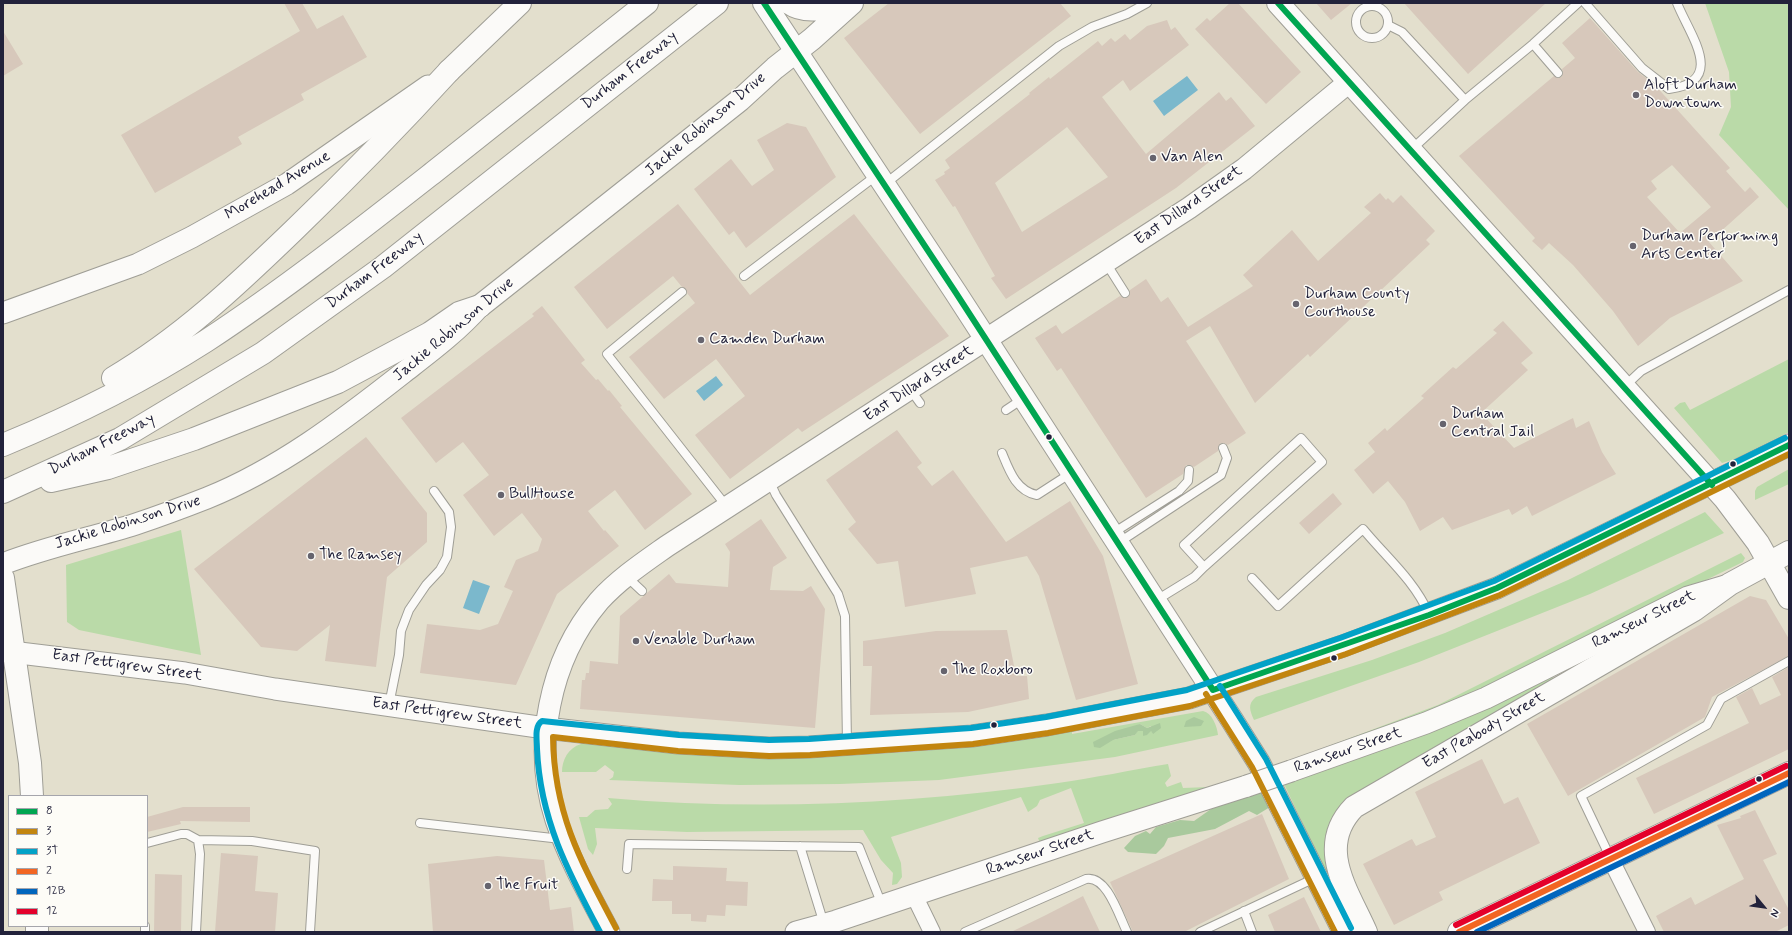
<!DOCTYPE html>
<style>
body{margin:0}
#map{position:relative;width:1792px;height:935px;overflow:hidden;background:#e3dfcd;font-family:Mynerve,sans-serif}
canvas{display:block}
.frame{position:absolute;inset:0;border:4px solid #22223b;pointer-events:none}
.legend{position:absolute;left:8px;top:795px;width:140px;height:132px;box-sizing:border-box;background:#fdfcf7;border:1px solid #a5a5ac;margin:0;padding:5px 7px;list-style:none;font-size:12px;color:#22223b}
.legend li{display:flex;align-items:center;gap:8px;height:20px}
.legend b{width:20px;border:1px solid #a5a5ac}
.north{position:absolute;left:1744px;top:887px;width:40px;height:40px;-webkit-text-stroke:3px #fdfcf7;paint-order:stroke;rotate:119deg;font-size:11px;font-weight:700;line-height:16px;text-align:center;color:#22223b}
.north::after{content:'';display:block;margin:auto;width:14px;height:18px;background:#22223b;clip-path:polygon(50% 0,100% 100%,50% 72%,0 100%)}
</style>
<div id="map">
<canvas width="1792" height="935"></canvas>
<div class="frame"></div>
<ul class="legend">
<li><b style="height:5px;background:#00a651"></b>8</li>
<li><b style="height:5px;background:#c2850f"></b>3</li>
<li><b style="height:5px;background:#02a2c7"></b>3T</li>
<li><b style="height:5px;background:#f26522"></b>2</li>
<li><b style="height:5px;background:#0065bd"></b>12B</li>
<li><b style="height:5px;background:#e4002b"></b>12</li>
</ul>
<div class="north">N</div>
</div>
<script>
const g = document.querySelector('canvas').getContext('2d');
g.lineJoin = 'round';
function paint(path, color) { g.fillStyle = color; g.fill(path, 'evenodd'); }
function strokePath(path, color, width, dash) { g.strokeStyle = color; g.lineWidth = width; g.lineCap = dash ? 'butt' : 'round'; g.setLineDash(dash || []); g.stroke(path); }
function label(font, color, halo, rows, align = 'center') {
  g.font = font + ' Mynerve,sans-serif'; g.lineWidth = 3; g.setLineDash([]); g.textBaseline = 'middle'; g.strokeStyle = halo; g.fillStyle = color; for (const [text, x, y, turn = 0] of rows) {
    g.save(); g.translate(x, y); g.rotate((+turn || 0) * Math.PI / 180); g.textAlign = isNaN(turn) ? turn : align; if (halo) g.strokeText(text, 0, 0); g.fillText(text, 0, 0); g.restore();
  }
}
paint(new Path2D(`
 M1705,3H1789V210L1719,135L1731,107L1729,72Z
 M1789,359V432L1735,459L1722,463L1674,408L1680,403L1685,402L1690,410Z
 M1789,469V484L1755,500V491L1757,487Z
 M1705,512L1724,533L1590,594L1419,662L1254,720C1250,711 1247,704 1256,697L1372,660L1445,633L1568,580Z
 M181,530L201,655L79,630L67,622L66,565Z
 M1741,553L1745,558L1743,562L1490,685L1419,717L1286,762L1438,705Z
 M1553,677L1554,679L1338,811L1354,932L1284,784Z
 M1199,706V707L1072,732V734L1203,711C1212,713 1217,726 1218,735L1115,757L939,780L840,784L739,785L609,780L613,777L614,772L605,765L596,772H562C562,760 568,748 581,744C594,739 633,749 649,751C671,753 694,754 716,754C780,755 844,756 908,752C1006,745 1103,723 1199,706ZM1140,724L1147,728L1151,726L1153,734L1151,730L1143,736V731L1138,730L1135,735L1113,740Z
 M1168,764L1171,776L1165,783L1167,787L1181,782L1183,788L1209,787L1040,843L1038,838L1043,836L1084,823L1071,788L1040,800L1037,806L1028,812L1021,797L891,837L901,863L902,877L897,884L892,885L893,873L881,860L863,830L687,832L595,828L597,844L593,855L588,849L579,817H587L595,810L608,809L612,804L608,798C756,811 910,804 1058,783C1094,778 1131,770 1168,764Z`), '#badaa8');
paint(new Path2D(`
 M1194,717L1204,721L1201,726L1184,727L1186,721Z
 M1160,723L1161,728L1153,734L1151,731L1147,735L1143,736V731H1138L1135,735L1113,740L1100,748L1094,747L1093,742L1115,731L1140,724L1147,728Z
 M1262,791L1270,807L1257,815L1249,811L1215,829L1168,838L1164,846L1156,854L1128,852L1124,848L1135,836L1146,831L1150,834L1156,827L1180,820L1194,821L1211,809Z`), '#a9c99d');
paint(new Path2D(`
 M1187,76L1198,90L1164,116L1153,101Z
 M716,376L723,385L704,401L696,391Z
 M473,580L490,586L479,614L463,608Z`), '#7bb8cc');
paint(new Path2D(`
 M284,3H302L317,29L343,15L367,57L301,94L304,100L238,137L242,144L155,193L121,135L300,31Z
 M889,3H1060L1071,16L920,134L844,38Z
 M1230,3H1238L1301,72L1266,104L1195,29L1207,18L1210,21Z
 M1316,3H1352L1331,20Z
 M1404,3H1546L1468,74Z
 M1590,18L1638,72L1654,84L1730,168L1726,171L1745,192L1750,187L1759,197L1709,242L1743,281L1670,318L1638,346L1613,311L1573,265L1549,243L1542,250L1532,241L1535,238L1459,156L1554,76L1557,78L1562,77L1563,72L1562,69L1575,58L1562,43ZM1672,165L1711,207L1680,233L1647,197L1657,189L1651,181Z
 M1167,20L1171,30L1175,27L1189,45L1130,91L1123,80L1102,97L1146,154L1219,92L1226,101L1231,97L1255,126L1176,188L1006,299L991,278L995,276L955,206L953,207L935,180L945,174L944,172L950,168L945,160L1030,94L1029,93L1049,77L1050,79L1098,41L1102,46L1111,38L1115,42L1125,34L1130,40L1147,26ZM1067,127L1108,177L1022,232L995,183Z
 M3,31L23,64L3,76Z
 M787,123L806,127L836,177L746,248L734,231L729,235L694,189L731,159L752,186L774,170L757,140Z
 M1380,193L1386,200L1388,198L1393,203L1401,195L1435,231L1426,240L1430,244L1310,357L1308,354L1255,403L1210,326L1186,341L1246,433L1228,445L1224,443H1221L1218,447V451L1194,467L1190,465H1186L1183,474L1146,498L1061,368L1057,371L1035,338L1056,325L1062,334L1120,296L1125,298L1128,297L1130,293V290L1146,279L1161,302L1168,297L1188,327L1253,286L1243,275L1292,230L1318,261L1371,213L1364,207Z
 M678,204L750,295L854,214L949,336L802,432L798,428L730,479L695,435L745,396L716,359L664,399L629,357L695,303L687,293L686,289L682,287L673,276L607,329L574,287Z
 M542,306L585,360L581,363L596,380L598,379L608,391L609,390L622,406L620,407L692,494L645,530L615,490L588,511L604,531L605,530L619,546L557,594L516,685L420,673L427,624L480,630L498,624L513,591L504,587L516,560L538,551L542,539L522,513L494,536L463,495L489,475L463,442L436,463L401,418L534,316L532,314Z
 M1503,321L1533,353L1521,363L1528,370L1481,413L1514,448L1573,418L1576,428L1589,421L1602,452L1616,474L1532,516L1527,506L1512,515L1509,509L1452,530L1443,517L1420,531L1405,502L1388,481L1373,494L1354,470L1375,452L1368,443L1385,428L1387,431L1424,398L1421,396L1453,367L1456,369L1497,333L1493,330Z
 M897,430L922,463L917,467L932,486L953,470L1006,542L1070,501L1103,556L1138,684L1076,700L1039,576L1027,556L970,568L976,594L905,607L898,561L877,564L848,529L856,522L826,480Z
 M366,437L427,513V542L387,577L376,667L325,661L330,625L297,651L261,647L194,569Z
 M1333,493L1342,504L1309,534L1299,523Z
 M761,519L787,558L773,567L770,590L803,591L811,586L825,609L815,728L580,709L582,680H585L586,673H589L590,661L618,664L620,616L669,574L676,583L728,587L730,552L725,544Z
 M1750,596L1766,600L1789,639V656L1712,697L1705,717L1568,796L1527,724Z
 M1007,630L1016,676H1027L1029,699L968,712L870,715L872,666H863V641L936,631Z
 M1789,667V749L1654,814L1636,778L1749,723L1736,697L1752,688L1760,705L1781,695L1772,677Z
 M1482,759L1504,804L1518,797L1540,843L1439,892L1443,900L1394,925L1363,864L1412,839L1416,846L1436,837L1415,792Z
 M183,807H250V822L180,821L181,824L147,832V817Z
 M1755,810L1777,854L1763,860L1789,910V925L1775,932H1664L1656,916L1691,897L1695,905L1744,879L1717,825L1741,818L1740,816Z
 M1262,814L1289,879L1184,932H1133L1110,882Z
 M221,853L258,856L255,891L278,893L275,932H215Z
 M497,856L544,860L550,910L571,907L574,932H433L428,864Z
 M673,866L727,868L726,881L748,882L747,906L726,905L725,916L707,915L706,922L691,921V914H672V901H652L653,879L673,880Z
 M155,874L182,875L181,932H154Z
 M1083,896L1100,932H1011L1044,916Z
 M1304,897L1321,932H1275L1268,915Z`), '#d7c8bb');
const service = new Path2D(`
 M1585,3L1642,68L1669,89C1728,82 1689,34 1677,3
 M1356 22a16 16 0 1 1 32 0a16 16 0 1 1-32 0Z
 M1388,25L1402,32L1465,100
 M1533,44L1558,73
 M1411,150L1465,100L1533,44L1578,3
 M885,184L1059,46L1092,27L1127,14L1147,3
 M1106,263L1125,293
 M744,276L877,175
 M682,292L607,354L727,507
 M1625,386L1641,371L1789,290
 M910,389L920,403
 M1006,410L1024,398
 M1002,453C1009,470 1016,491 1037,495L1071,473
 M769,480L776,495L838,594L845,616L847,744
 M1113,533L1179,491L1188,481L1189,470
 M1118,543L1221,475L1227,458L1223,448
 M626,576L642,591
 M1252,578L1278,606L1363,529C1386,557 1414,580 1429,614
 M1155,601L1194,577L1204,567L1322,462L1301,438L1184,545L1204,567
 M389,705L399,655L401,631L409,610L426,585L440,570L447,557L451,527L449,512L434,491
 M420,823L561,839
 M198,840L252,841L315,851L310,932
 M147,843L181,834H187L198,840L200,854L196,932
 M800,846L824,924
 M1611,859L1581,796L1707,725L1721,699L1789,661
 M627,869L629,844L859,847L882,905
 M1244,911L1252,932
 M145,932V926
 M965,932L1086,879C1107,875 1119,916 1127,932
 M1200,932L1315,878`);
const minor = new Path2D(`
 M1611,860L1647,932
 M914,895L932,932`);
const tertiary = new Path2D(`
 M3,313L138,264L192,237L287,184L428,86
 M3,564C46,547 92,538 136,524C160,516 184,507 207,498C279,469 342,421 403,373C430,352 457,332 480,306
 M3,651L185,673L275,689L545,728L678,743L769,748L809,747L972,736L1047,725L1189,698L1343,646L1497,588L1789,445
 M1291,771L1426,723L1486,698L1688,597L1725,586
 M609,932C590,896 569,859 556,820C532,747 549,660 599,601C619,579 643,563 667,546L1189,208L1244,169L1349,82
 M796,932L836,921L1102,832L1247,786`);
const secondary = new Path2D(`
 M3,578L30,763L32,796
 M37,926V932
 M1459,932L1789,773`);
const primary = new Path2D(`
 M764,3L956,293L1232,720L1259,763L1344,932
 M789,3C806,15 828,8 846,3
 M1278,3L1725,499L1758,543L1789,598
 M449,71L520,3
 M480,306L740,100L775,68L812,39L852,3
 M1366,932C1348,891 1315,847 1354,807L1694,610L1730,584L1789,552`);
const motorway = new Path2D(`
 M113,378C181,338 237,285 293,231C347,179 399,126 449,71
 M3,445C73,416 142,382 206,341C285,289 360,230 434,172C505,115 576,59 647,3
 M51,481L108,468L194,439L338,382L430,333L459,313L480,306
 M3,492L120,439L263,353L383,267L717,3`);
strokePath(service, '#9f9e96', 10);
strokePath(minor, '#9f9e96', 18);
strokePath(tertiary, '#9f9e96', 23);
strokePath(secondary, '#9f9e96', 24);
strokePath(primary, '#9f9e96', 24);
strokePath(motorway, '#9f9e96', 24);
strokePath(service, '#fbfaf8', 8);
strokePath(minor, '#fbfaf8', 16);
strokePath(tertiary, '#fbfaf8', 21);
strokePath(secondary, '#fbfaf8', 22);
strokePath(primary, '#fbfaf8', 22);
strokePath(motorway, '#fbfaf8', 22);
const tertiaryBridge = new Path2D(`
 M1247,786L1291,771`);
strokePath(tertiaryBridge, '#9f9e96', 23, []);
strokePath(tertiaryBridge, '#fbfaf8', 21);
strokePath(new Path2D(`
 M764,3L956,293L1213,690L1429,615L1497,588L1789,445
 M1278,3L1712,485`), '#00a651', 6);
strokePath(new Path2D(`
 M1206,694L1252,767L1335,932
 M616,928C581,862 554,814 553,737L678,751L769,756L810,755L973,744L1048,733L1190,706L1346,654L1500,595L1789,454`), '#c2850f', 6);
strokePath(new Path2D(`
 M1220,686L1266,759L1351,928
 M600,932C568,872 540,819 537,749C537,740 534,726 542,721L679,735L769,740L809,739L971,728L1046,717L1187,690L1340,638L1494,581L1785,438`), '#02a2c7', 6);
strokePath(new Path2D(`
 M1459,932L1789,773`), '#f26522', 6);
strokePath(new Path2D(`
 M1477,932L1789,782`), '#0065bd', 6);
strokePath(new Path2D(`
 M1456,925L1786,766`), '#e4002b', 6);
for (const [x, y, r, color] of [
 [1636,95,4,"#66646e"],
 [1153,158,4,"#66646e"],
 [1633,246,4,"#66646e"],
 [1296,304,4,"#66646e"],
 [701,340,4,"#66646e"],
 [1443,424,4,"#66646e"],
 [1049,437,3.5,"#22223b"],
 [1733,464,3.5,"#22223b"],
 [501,495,4,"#66646e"],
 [311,556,4,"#66646e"],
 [636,641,4,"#66646e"],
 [1334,658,3.5,"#22223b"],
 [944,671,4,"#66646e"],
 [994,725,3.5,"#22223b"],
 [1759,779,3.5,"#22223b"],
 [488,886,4,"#66646e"]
]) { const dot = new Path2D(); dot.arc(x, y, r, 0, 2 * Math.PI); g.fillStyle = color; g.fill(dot); strokePath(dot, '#fdfcf7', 1.5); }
label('16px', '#22223b', '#fdfcf7', [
 ["Durham Freeway",630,71,-38],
 ["Jackie Robinson Drive",706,125,-40],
 ["Morehead Avenue",278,186,-31],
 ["East Dillard Street",1189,206,-35],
 ["Durham Freeway",375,271,-37],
 ["Jackie Robinson Drive",454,330,-40],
 ["East Dillard Street",919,384,-33],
 ["Durham Freeway",102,445,-27],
 ["Jackie Robinson Drive",128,523,-17],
 ["Ramseur Street",1644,620,-26],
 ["East Pettigrew Street",127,666,8],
 ["East Pettigrew Street",447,714,8],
 ["East Peabody Street",1484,731,-30],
 ["Ramseur Street",1348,751,-19],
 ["Ramseur Street",1040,853,-19]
]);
label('16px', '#22223b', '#fdfcf7', [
 ["Aloft Durham",1644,86],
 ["Downtown",1644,104],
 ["Van Alen",1161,158],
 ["Durham Performing",1641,237],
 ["Arts Center",1641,255],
 ["Durham County",1304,295],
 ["Courthouse",1304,313],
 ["Camden Durham",709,340],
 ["Durham",1451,415],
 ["Central Jail",1451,433],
 ["BullHouse",509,495],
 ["The Ramsey",319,556],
 ["Venable Durham",644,641],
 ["The Roxboro",952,671],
 ["The Fruit",496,886]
], 'left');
</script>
